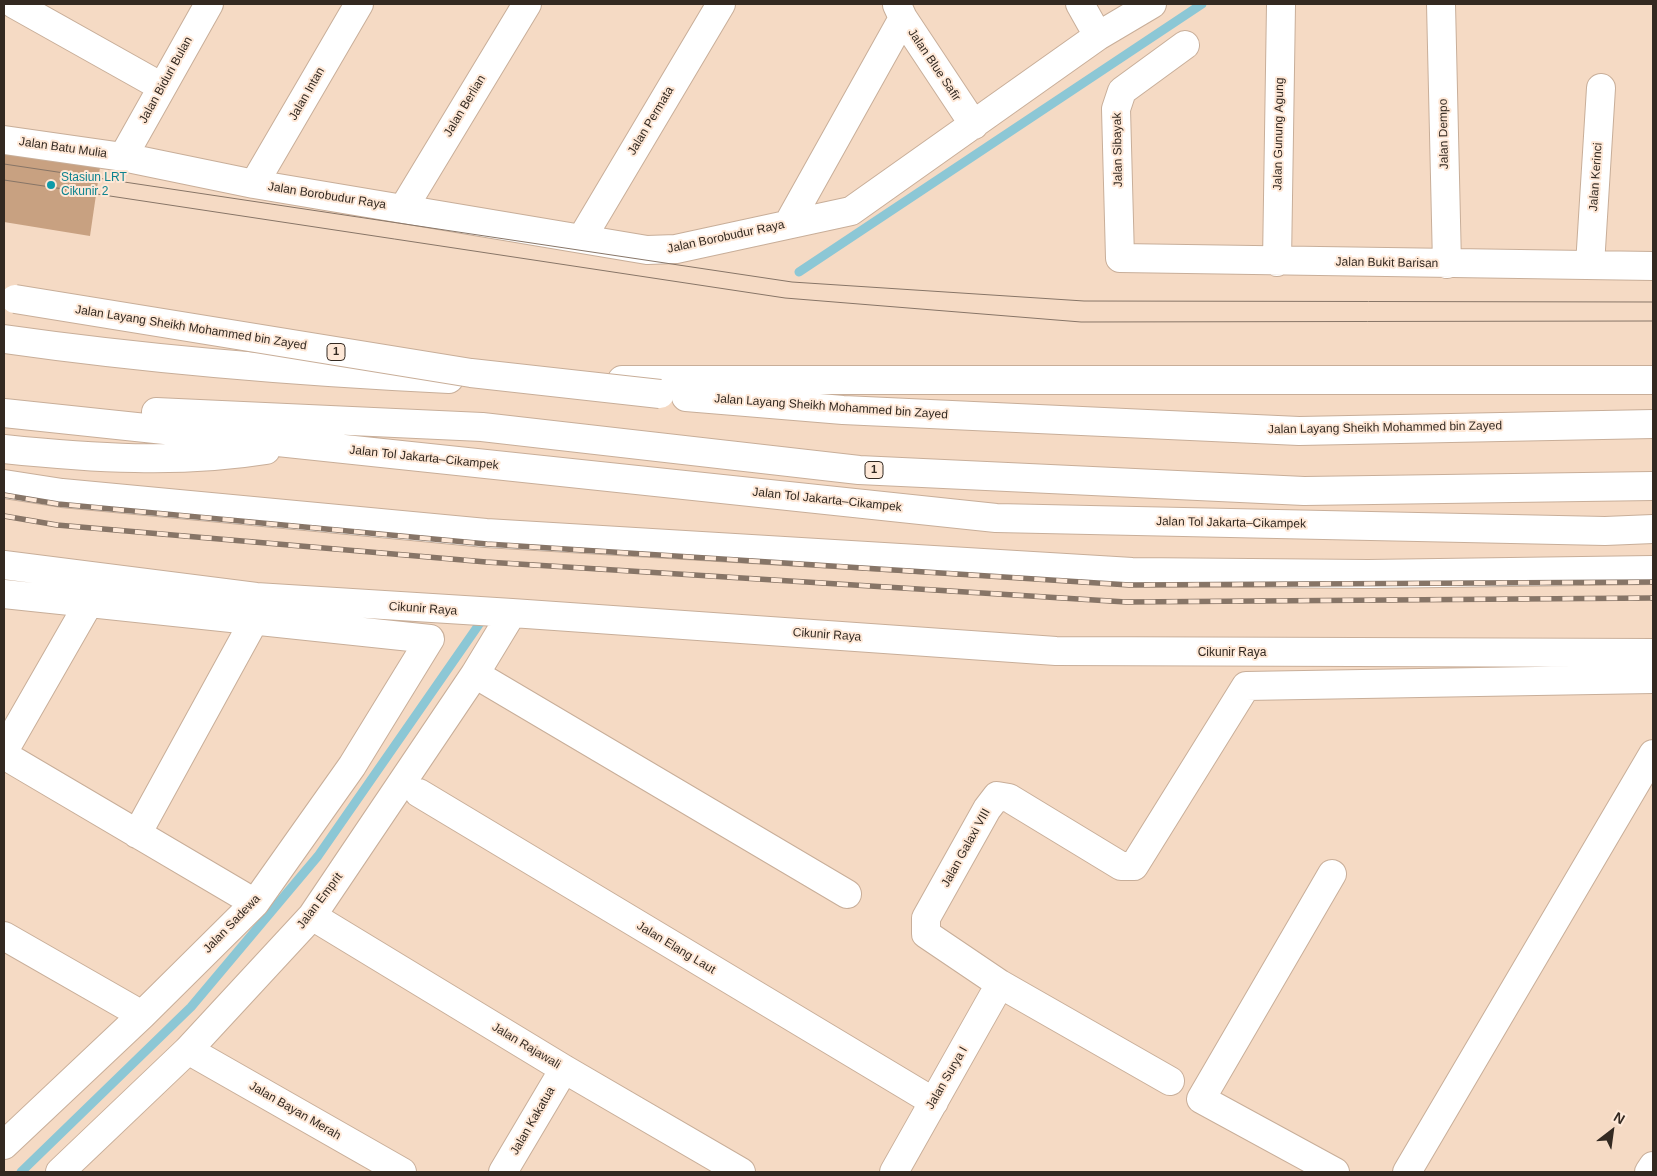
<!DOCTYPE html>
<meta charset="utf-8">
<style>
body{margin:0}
#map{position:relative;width:1657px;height:1176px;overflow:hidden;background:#f5dac4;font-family:Helvetica,sans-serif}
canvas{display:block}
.frame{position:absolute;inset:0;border:5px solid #332921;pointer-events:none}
.north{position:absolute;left:1587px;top:1106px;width:50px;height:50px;-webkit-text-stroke:4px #fee8d7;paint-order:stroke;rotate:30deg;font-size:14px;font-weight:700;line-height:20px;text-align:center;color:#332921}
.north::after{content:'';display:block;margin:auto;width:18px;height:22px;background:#332921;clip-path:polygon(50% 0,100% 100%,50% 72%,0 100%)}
</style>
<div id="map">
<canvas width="1657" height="1176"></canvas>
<div class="frame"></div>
<div class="north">N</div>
</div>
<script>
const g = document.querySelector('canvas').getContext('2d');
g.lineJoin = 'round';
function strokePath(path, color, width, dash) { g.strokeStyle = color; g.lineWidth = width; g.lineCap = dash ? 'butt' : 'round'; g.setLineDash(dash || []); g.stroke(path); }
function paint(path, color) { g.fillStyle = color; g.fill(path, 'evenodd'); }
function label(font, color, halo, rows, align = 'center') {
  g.font = font + ' Helvetica,sans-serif'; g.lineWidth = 4; g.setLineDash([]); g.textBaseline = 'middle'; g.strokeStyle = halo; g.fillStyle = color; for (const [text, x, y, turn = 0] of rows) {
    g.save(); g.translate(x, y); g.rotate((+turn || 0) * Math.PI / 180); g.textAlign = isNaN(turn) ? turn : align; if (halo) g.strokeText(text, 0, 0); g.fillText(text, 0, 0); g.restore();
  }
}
strokePath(new Path2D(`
 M799,272L1202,4
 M21,1172L191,1007L318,856L480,623`), '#8cc7d5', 9);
paint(new Path2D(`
 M4,133L103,147L90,236L4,222Z`), '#c8a181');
const minor = new Path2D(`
 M14,4L162,87
 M1080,4L1098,36
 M1441,4L1447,264
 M897,5L903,18L974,125
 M1185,45L1122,91L1116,109L1120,258L1653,266
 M4,140L123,157L254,184L647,250L676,249L851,211L1098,36L1152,4
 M123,157L209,4
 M254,184L359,4
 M403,209L527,4
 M788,224L903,18
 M582,238L721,4
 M1277,262L1281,5
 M1590,265L1601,88
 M4,484L62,493L486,533L1132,572L1368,574L1653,570
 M4,565L256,597L512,613L1056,651L1653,653
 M4,594L430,639L352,766L255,903L142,1015L4,1145
 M475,674L847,894
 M4,751L90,601
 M4,755L255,903
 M419,793L934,1102
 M137,834L255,619
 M1332,874L1201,1099L1335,1172
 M312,916L564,1069L741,1172
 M4,936L142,1015
 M188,1050L402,1172
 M1170,1081L1000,984L926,934V918L987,809L997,796L1009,798L1121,866H1134L1246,686L1653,679
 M60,1172L188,1050L312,916L475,674L512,613
 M503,1172L564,1069
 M894,1172L1000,984
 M1407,1172L1653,754
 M1649,1172L1653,1166`);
const highway = new Path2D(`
 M4,339C152,360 300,372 449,379
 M622,380H1653
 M686,397L843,410L1299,431L1653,424
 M156,412L482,427L859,470L1304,491L1653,486
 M4,413L996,518L1605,531L1653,529
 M4,449C90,458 180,464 266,450`);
strokePath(minor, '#c8ae99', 30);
strokePath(highway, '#c8ae99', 30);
strokePath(minor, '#fff', 28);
strokePath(highway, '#fff', 28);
strokePath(new Path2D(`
 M4,164L792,282L1084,301L1653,302
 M4,180L785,298L1081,322L1653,321`), '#877567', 1);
const rail = new Path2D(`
 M4,495L58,504L487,544L1129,585L1653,582
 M4,516L57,525L486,562L1126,602L1653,598`);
strokePath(rail, '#877567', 5.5);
strokePath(rail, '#fee8d7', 4, [11]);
const highwayBridge = new Path2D(`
 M15,299L471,373L660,394`);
strokePath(highwayBridge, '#c8ae99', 30, []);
strokePath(highwayBridge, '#fff', 28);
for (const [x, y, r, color] of [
 [51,185,5,"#0f9aa8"]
]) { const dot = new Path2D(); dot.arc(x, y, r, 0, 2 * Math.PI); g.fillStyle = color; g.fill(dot); strokePath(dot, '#fee8d7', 2); }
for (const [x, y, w] of [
 [336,352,18],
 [874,470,18]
]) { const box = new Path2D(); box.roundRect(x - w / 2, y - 8.5, w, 17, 4); g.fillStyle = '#fee8d7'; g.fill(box); strokePath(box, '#332921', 1); }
label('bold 11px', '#332921', null, [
 ["1",336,352],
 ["1",874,470]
]);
label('12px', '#332921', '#fee8d7', [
 ["Jalan Blue Safir",934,65,56],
 ["Jalan Biduri Bulan",166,80,-61],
 ["Jalan Intan",307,94,-60],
 ["Jalan Berlian",465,106,-59],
 ["Jalan Permata",651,121,-59],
 ["Jalan Gunung Agung",1279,134,-89],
 ["Jalan Dempo",1444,134,-91],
 ["Jalan Batu Mulia",63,148,8],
 ["Jalan Sibayak",1118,150,-91],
 ["Jalan Kerinci",1596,177,-86],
 ["Jalan Borobudur Raya",327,196,9],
 ["Jalan Borobudur Raya",726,237,-12],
 ["Jalan Bukit Barisan",1387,263,1],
 ["Jalan Layang Sheikh Mohammed bin Zayed",191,328,9],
 ["Jalan Layang Sheikh Mohammed bin Zayed",831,407,4],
 ["Jalan Layang Sheikh Mohammed bin Zayed",1385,428,-1],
 ["Jalan Tol Jakarta–Cikampek",424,458,6],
 ["Jalan Tol Jakarta–Cikampek",827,500,6],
 ["Jalan Tol Jakarta–Cikampek",1231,523,1],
 ["Cikunir Raya",423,609,4],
 ["Cikunir Raya",827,635,4],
 ["Cikunir Raya",1232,653],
 ["Jalan Galaxi VIII",966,848,-61],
 ["Jalan Emprit",320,901,-53],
 ["Jalan Sadewa",232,924,-46],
 ["Jalan Elang Laut",676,948,31],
 ["Jalan Rajawali",526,1046,31],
 ["Jalan Surya I",947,1078,-60],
 ["Jalan Bayan Merah",295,1111,30],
 ["Jalan Kakatua",533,1121,-60]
]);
label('12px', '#0d838f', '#fee8d7', [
 ["Stasiun LRT",61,178],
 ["Cikunir 2",61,192]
], 'left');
</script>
